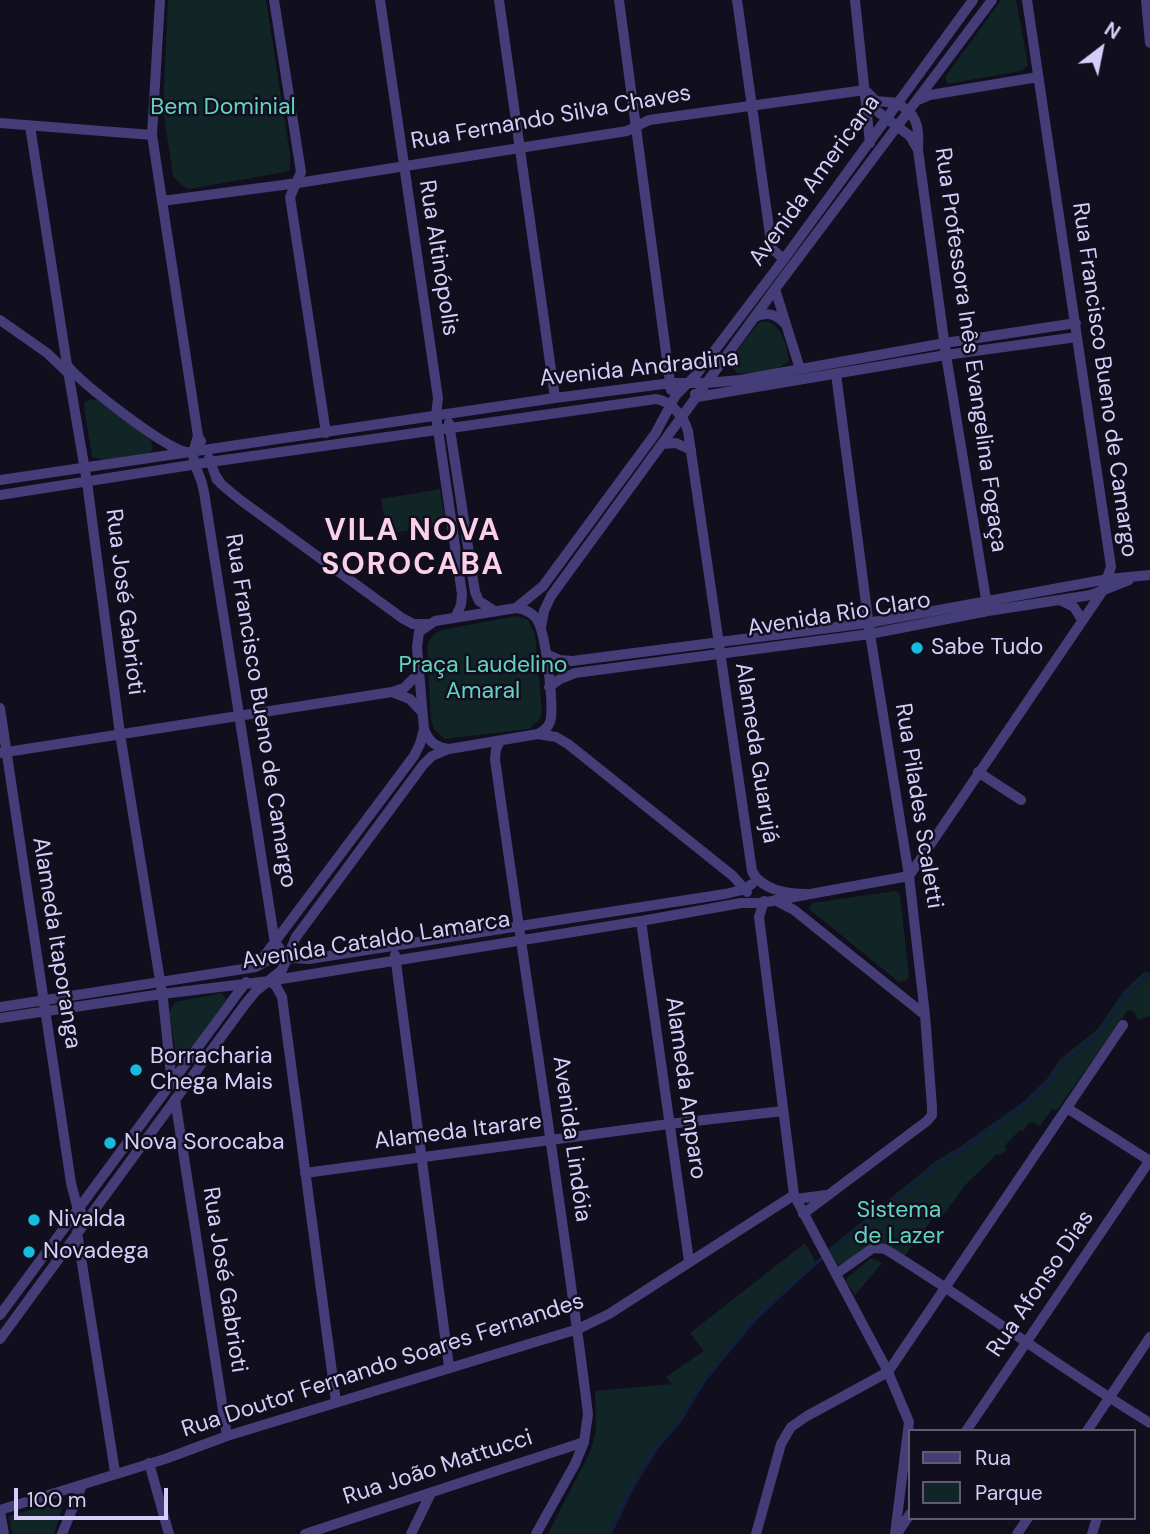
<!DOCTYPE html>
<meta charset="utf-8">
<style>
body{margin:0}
#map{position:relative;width:1150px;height:1534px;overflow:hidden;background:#110e1d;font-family:"DM Sans",sans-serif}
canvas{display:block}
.legend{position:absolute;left:908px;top:1429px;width:228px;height:91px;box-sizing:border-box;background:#110e1d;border:2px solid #605b75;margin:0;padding:9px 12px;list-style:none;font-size:21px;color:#d6cefa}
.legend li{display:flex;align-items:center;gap:14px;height:35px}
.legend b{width:35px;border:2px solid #605b75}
.north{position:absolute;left:1066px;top:14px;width:70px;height:70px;-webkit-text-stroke:5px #110e1d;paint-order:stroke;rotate:32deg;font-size:19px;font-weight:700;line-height:28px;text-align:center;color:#d6cefa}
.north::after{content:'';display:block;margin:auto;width:24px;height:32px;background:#d6cefa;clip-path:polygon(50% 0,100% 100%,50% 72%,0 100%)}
.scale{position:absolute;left:14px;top:1488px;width:154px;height:32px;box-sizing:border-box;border:4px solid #d6cefa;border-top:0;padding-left:9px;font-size:21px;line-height:24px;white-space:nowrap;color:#d6cefa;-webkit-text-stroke:5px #110e1d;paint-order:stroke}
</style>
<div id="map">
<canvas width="1150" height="1534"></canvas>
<ul class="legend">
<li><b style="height:9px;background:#443d77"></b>Rua</li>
<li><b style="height:19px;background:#112526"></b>Parque</li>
</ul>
<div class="north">N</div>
<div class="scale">100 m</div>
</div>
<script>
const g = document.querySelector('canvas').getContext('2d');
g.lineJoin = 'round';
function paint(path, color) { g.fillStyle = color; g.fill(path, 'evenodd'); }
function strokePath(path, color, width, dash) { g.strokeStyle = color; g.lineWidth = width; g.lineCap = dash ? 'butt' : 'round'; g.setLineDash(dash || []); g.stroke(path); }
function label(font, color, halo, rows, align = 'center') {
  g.font = font + ' "DM Sans",sans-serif'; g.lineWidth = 5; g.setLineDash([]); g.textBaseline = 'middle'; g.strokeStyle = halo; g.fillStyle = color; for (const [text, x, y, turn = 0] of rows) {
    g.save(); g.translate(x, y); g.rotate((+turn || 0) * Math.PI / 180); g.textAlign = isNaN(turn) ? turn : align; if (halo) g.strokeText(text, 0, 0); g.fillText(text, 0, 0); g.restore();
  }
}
paint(new Path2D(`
 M168,0H266L290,154V171L189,189L181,185L173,176L163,109Z
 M1001,0H1016L1028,65L1024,69L1020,71L948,84L945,77Z
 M766,321C782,325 787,346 789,361C779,371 751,375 737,373L731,364V359L758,323Z
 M91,399L97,400L151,440L153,449L149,453L104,460L92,457L84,407L85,402Z
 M440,489L446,524L387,534L381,499Z
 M516,616L528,620L535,634L542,712L540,719L529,729L445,739L434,729L431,720L427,648C429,639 433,633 442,630Z
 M896,891L900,895L909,977L905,981L899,982L809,909L812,903Z
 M1144,972H1150V1016L1138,1020L1134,1012L1128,1010L1057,1110L1052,1109L1040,1126L1030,1121L1023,1131L1020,1130L1004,1146L1007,1150L999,1155L997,1154L966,1184L941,1218L935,1215L904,1257L885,1245L836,1266L827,1250L936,1161L964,1144L1023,1102L1047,1079L1060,1059L1097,1030L1124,991Z
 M222,993L226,1000L186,1055L176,1054L169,1012L175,1002Z
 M805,1243L817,1264L754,1320L704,1381L679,1422L657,1448L632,1488L610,1534H548L591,1450L596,1430L595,1391L672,1384L666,1377L704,1351L690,1333Z
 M871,1258L882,1263L855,1295L846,1282L847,1278Z
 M65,1499L54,1534H12L9,1516Z`), '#112526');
strokePath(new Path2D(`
 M610,1534L632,1488L658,1446L679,1422L704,1381L754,1320L809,1269L938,1165L967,1147L1025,1104L1052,1079L1064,1061L1083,1048L1101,1031L1128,992L1146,975L1150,974`), '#111f3d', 3.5);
strokePath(new Path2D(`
 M160,0L152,135L198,436L201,441
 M274,0L301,172L290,197L326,433
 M380,0L438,398L436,416L462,594L461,605L455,618
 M499,0L555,398
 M619,0L671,390
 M737,0L772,249L784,259
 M855,0L870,143
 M1146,0L1150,43
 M865,90L876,101L899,103
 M916,101L930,95L1038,77
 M866,103L910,136L918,150
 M903,107C919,117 919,132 918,150L946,355L987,605
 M0,123L152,135
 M30,126L67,365L87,482L120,734L163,999L172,1084
 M162,201L298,183L627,131L649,120L865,90
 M775,289L800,369
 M755,317C767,311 776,314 785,324
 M0,320L47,353L68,373
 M67,365C82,384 163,447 186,452
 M695,394L697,397L946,355L1077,337
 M449,423L475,592L479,601L493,610
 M198,436C187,468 199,463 204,492L274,937L275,942L288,960
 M662,444L676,443L691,450
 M209,458L217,480
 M216,476L221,484L239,499L402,618L413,624H428
 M0,480L555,398L671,383H707L740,380L945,343L1076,323
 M0,495L210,462L656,399C671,401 684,417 688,431L752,871C761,890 788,894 807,894
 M1060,600L1074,607L1082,620
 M516,608L543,586L655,434L676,395L696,375L784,259L973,0
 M516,608C524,609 531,612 536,618C546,631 553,700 551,718C550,726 545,730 538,734L449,749C435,747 429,742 424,729L417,647L419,632L435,621Z
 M541,627L544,611L551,596L775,289L992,0
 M546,654L560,660L572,661L868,623L1108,579L1150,575
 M549,687L560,679L575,673L870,634L988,611L1091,595L1129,580
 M392,692L410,699L422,712
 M0,708L71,1183L78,1210L81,1212
 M538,734L556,737L568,744L733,876L747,892
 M500,741L496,749L495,759C525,978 561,1195 588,1414L584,1442L575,1464L536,1534
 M0,753L392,692L404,688L419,673
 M978,772L1021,800
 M775,900L794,910L925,1015
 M764,901L759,917L794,1195L888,1372L909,1422L895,1534
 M761,903L909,876L1102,592L1111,567L1027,0
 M641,921L689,1261
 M395,955L449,1367
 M259,963L414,756L420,744L424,729
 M269,981L276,986L282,997L336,1402
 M0,1007L256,967L274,957L309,959L725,894L742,890L752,884
 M0,1018L162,994L269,981L641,921L741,903H758
 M175,1099L227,1436
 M1067,1108L1150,1161
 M305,1173L669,1124L783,1111
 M796,1199L826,1195
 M803,1214L927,1121L932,1115V1107L925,1015L909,876L870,634L836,374
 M77,1232L115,1472
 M836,1274L873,1248L885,1249C975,1304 1059,1368 1150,1423
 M0,1315L246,982
 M0,1339L246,1003L256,991L282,970L296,937L423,765L432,756L449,749
 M966,1431L1150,1160
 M1087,1431L1150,1337
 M149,1463L169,1534
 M0,1510L165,1459L227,1436L578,1329L609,1314L794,1195
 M0,1511L4,1534
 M62,1534L82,1485
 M305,1534L584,1442
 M411,1534L431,1493
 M756,1534L781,1444L791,1427L807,1416L888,1372L1123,1025
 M897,1534L910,1514
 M1017,1534L1028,1518
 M1092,1534L1097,1518`), '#443d77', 10);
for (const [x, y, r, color] of [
 [917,648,7,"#15bcdf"],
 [136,1070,7,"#15bcdf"],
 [110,1143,7,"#15bcdf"],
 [34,1220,7,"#15bcdf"],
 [29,1252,7,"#15bcdf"]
]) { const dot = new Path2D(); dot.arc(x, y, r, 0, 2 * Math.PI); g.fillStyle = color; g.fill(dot); strokePath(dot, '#110e1d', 2.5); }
label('23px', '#62d3bf', '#110e1d', [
 ["Bem Dominial",223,108],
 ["Praça Laudelino",483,666],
 ["Amaral",483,692],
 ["Sistema",899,1211],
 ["de Lazer",899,1237]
]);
label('23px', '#d6cefa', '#110e1d', [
 ["Rua Fernando Silva Chaves",551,118,-10],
 ["Avenida Americana",815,181,-54],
 ["Rua Altinópolis",438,258,81],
 ["Rua Professora Inês Evangelina Fogaça",970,350,82],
 ["Avenida Andradina",639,369,-6],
 ["Rua Francisco Bueno de Camargo",1104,380,82],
 ["Rua José Gabrioti",124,602,83],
 ["Avenida Rio Claro",839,615,-9],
 ["Rua Francisco Bueno de Camargo",260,711,81],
 ["Alameda Guarujá",756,753,81],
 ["Rua Pilades Scaletti",918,806,81],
 ["Avenida Cataldo Lamarca",376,941,-9],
 ["Alameda Itaporanga",56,943,81],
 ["Alameda Amparo",685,1088,82],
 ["Alameda Itarare",458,1132,-7],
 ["Avenida Lindóia",571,1139,82],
 ["Rua José Gabrioti",224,1280,81],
 ["Rua Afonso Dias",1041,1284,-56],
 ["Rua Doutor Fernando Soares Fernandes",383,1366,-18],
 ["Rua João Mattucci",438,1468,-18]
]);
label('23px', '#d6cefa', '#110e1d', [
 ["Sabe Tudo",931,648],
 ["Borracharia",150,1057],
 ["Chega Mais",150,1083],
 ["Nova Sorocaba",124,1143],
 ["Nivalda",48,1220],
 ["Novadega",43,1252]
], 'left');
g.letterSpacing = '2px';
label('bold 30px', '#fbd0e8', '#110e1d', [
 ["VILA NOVA",413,532],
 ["SOROCABA",413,566]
]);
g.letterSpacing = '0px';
</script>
